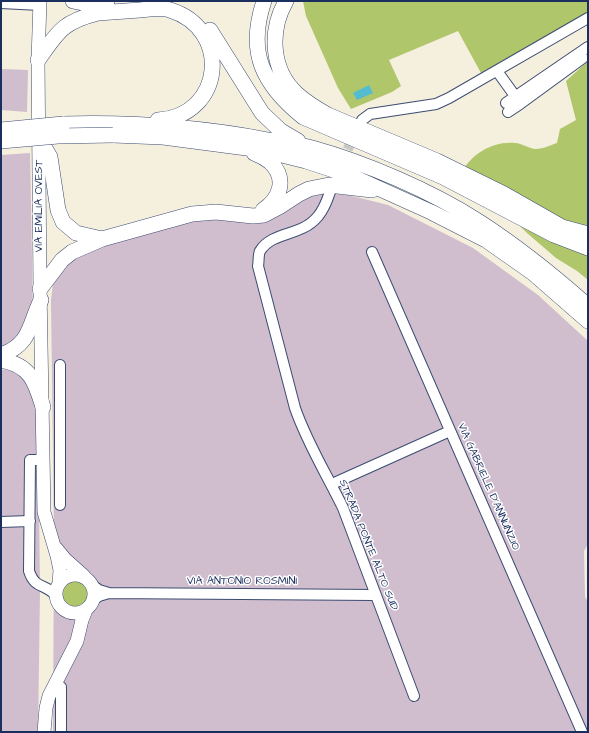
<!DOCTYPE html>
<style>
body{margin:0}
#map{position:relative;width:589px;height:733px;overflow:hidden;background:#f5efde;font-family:"Architects Daughter",sans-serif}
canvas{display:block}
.frame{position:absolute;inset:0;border:2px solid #1b2f5e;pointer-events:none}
</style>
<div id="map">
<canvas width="589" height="733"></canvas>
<div class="frame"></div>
</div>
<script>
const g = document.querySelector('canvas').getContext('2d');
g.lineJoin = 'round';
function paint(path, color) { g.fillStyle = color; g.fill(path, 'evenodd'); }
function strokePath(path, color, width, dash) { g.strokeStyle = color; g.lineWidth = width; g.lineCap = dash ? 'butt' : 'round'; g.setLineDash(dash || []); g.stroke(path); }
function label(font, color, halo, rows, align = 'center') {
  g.font = font + ' "Architects Daughter",sans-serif'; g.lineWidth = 3; g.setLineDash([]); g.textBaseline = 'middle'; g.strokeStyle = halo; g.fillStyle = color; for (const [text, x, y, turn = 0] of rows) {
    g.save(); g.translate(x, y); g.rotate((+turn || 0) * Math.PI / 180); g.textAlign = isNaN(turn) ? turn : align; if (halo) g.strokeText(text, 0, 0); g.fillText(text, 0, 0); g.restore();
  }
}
paint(new Path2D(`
 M1,69L28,70L27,112L1,110Z
 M30,153L33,314L28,330L1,349V155Z
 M324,193L348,195L388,205L473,248L538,295L588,341V544L584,551L585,597L588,602V732H53L54,536L51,300L53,284L59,270L75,255L196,217H225Z
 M12,368L33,386L38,420L40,589L38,732H1V370Z`), '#d0bdce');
paint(new Path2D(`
 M303,1H588V12L481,73L458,31L389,60L401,86L392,92L351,109L338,88L306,16Z
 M588,61V280L577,271L556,258L527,233L506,212L461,173C472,154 492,141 515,143C522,143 529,149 536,149C543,149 551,145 557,143L560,129L576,120L566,81Z
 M63 594a13 13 0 1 1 26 0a13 13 0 1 1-26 0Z`), '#afc66b');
paint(new Path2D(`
 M369,85L373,93L357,100L353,93Z`), '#53bcd1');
strokePath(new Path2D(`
 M341,163L355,134`), '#c9c9c4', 10, [10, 5]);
const minor = new Path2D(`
 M1,3L40,5
 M497,71L515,96
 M506,103L588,47
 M508,112L520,104L583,58
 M362,120L370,114L436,104L449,98L588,18
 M331,189C327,201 322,215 311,223C297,235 271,233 260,251C258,255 259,262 258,266L295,408C307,443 327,475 343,508L414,696
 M372,252L582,732
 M60,365V505
 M43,460H30L29,571C35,590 46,583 56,596
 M332,484L450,431
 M1,522L30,521
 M92,585L99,590L109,593
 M93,600L99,596L109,593L375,595
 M61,732V687`);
const major = new Path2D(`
 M40,1L38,60L40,289L44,512L57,556L60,570L59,584
 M56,548L65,559L84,576
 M56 594a19 19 0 1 1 38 0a19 19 0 1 1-38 0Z
 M44,732L46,708L49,696L77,641L82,620L86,610`);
const highway = new Path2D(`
 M73,1L93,5H107
 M264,1C247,52 262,84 303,117L443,177L554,235L588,248
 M286,1C269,31 271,70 297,94C307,103 317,109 328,115L437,161L504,194L562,227L588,234
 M210,30L262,113L281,131L298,141
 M38,60C58,32 62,22 98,13C112,12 126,11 140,10C150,9 161,7 170,10C232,29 224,116 158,120
 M63,124C131,122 200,127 268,140C282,142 298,144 312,148C366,163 431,191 478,221C517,246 553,275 588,306
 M113,135L163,137L262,150L306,161L349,175L431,212L486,240L533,273L588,321
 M39,138L50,157L58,210L63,222L76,233L102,239
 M254,153C259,155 265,158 270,162C287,178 281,198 263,210
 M40,289L62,260L72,252L102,239L192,214L216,212L253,216L264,215L279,207L299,194L309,189L329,185L372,190
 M1,355C31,344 29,325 41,300
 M1,360C30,365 35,381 43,407`);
strokePath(minor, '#3c4c71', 12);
strokePath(major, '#3c4c71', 14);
strokePath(highway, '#3c4c71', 16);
strokePath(minor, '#fff', 10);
strokePath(major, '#fff', 13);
strokePath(highway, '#fff', 15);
const highwayBridge = new Path2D(`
 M1,130L63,124
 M1,141L58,136L113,135`);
strokePath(highwayBridge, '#3c4c71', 16, []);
strokePath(highwayBridge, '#fff', 15);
label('11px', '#1b2f5e', '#fff', [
 ["VIA EMILIA OVEST",40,206,-90],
 ["VIA GABRIELE D'ANNUNZIO",488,487,66],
 ["STRADA PONTE ALTO SUD",368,545,68],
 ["VIA ANTONIO ROSMINI",242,582]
]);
</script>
